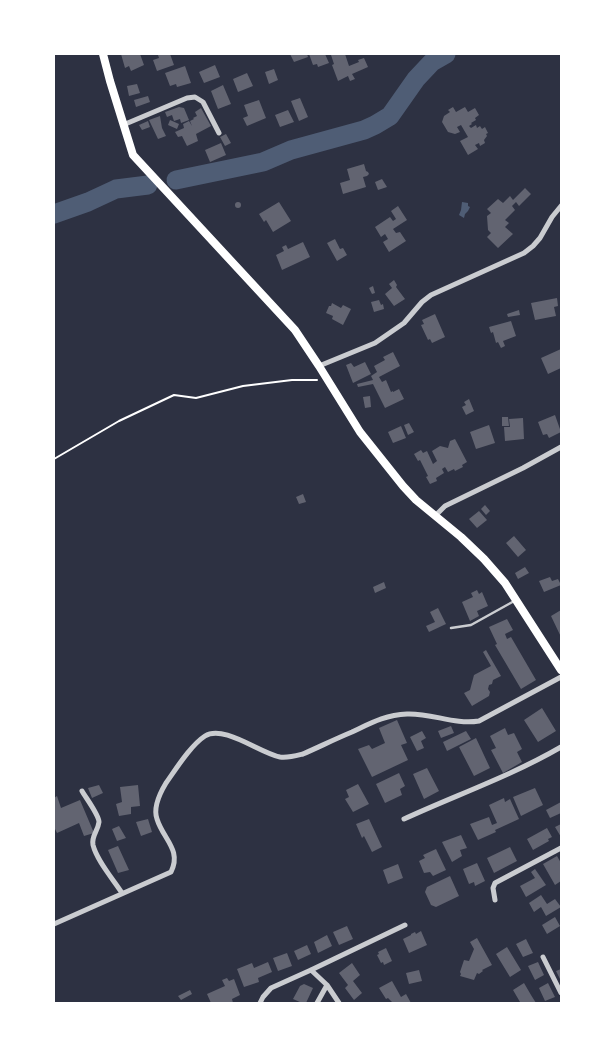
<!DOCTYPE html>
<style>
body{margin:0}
#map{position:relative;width:615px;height:1057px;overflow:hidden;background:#2d3142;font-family:Overpass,sans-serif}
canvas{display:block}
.frame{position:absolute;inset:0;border:55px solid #fff;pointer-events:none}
</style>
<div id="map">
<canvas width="615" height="1057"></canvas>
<div class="frame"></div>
</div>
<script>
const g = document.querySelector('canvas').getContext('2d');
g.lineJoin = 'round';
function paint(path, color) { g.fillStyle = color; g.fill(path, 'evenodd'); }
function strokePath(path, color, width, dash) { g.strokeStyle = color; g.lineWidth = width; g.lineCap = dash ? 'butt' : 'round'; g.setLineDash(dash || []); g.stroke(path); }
paint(new Path2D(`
 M462,202L468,203V206L470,207L468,211L465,214L464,218L459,215L461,210Z`), '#4f5d75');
strokePath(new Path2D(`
 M176,180L263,162L291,150L364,130L375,125L390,116L416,79L432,62L446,54
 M54,214L88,202L116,189L148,185`), '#4f5d75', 19);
paint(new Path2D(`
 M121,54H140L144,65L131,71L129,66L125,68Z
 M163,54H170L174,65L157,71L153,60L159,58L158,55Z
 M290,54H307L308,57L294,62Z
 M309,54H325L329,63L318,67L317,64L313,65Z
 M334,54H345L349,66L359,62L358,60L364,58L368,67L352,74L355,79L350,81L348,76L338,81L332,65L334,64L331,55Z
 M215,65L220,77L204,83L199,72Z
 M185,66L191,83L177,87L176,84L170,86L165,73Z
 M274,69L278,80L269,84L265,72Z
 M247,73L253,86L238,92L233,79Z
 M137,84L140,93L129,96L127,86Z
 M223,85L231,104L218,109L211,91Z
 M148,96L150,102L136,107L134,100Z
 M300,98L308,117L299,121L291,101Z
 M259,100L266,118L247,126L243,118L248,116L244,105Z
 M179,107L184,108L189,120L181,123L180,119L174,121L172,115L167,117L165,112Z
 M453,107L456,112L465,107L468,112L475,108L479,115L475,118L476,120L471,123L472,124L469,126L471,128L476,125L477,128L480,126L482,129L485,127L488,133L486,134L487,136L484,140L485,143L480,146L479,143L475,145L478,149L468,155L460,141L468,137L461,125L457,127L460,132L455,134L448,132L442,122L444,116L450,112L448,110Z
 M201,108L211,126L196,134L198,141L187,146L182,136L178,137L175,132L184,128L183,124L189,121L192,126L190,121L194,119L193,118L197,116L195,112Z
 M288,110L294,122L280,127L275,115Z
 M160,116L162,128L166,136L158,139L149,120Z
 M170,120L179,124L177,129L168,125Z
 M148,121L150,127L142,130L139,125Z
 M226,134L231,143L225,146L220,137Z
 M221,143L226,155L210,162L205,150Z
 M364,164L366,171L368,172L369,174L367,176L363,177L366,187L343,194L340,183L350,180L347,169Z
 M382,179L387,187L378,190L375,182Z
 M525,188L531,194L519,206L516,202L512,206L515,210L505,220L509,223L505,227L513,234L498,248L487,237L491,233L488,230L487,216L491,213L487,209L498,199L503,203L510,196L513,200Z
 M235 205a3 3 0 1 1 6 0a3 3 0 1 1-6 0Z
 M279,202L291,221L273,232L266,220L264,222L259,214Z
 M398,206L407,220L393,229L396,233L400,232L406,241L389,252L383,242L388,239L385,234L381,237L375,227L390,217L393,221L396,219L391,211Z
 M335,239L340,249L343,248L347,255L337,261L327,243Z
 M303,242L310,257L282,270L276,255L284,251L282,247L286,245L288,249Z
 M394,280L397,285L396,287L405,299L394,306L385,294L392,288L389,284Z
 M373,286L375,293L372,294L369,288Z
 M557,298L558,306L554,307L556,316L535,320L531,303Z
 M379,300L381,305L383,304L384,309L374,312L371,302Z
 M332,303L341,308L343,305L351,309L343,325L332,319L333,316L326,313L329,306H331Z
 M519,310L520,315L508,317L507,314Z
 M435,314L445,337L432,343L430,339L428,340L421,325L424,324L422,320Z
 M511,321L516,336L503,341L505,346L501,348L498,342L496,343L493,332L491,333L489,327Z
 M561,349V368L548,374L541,358Z
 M393,352L400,366L379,377L382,382L386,380L391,392L393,391V392L399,389L404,399L385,408L373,384L358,387L357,384L373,380L371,376L377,372L374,366L385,360L383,357Z
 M365,362L371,374L353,383L346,365L351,363L354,367Z
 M370,396L371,407L365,408L363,397Z
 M469,399L474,411L466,415L462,407L466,405L464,402Z
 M555,415L561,432L549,438L547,434L543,435L538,422Z
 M502,417H508L509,426H502Z
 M523,418L524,439L505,441L504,427H510L509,419Z
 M409,423L414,432L408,435L404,425Z
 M489,425L495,443L476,449L470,432Z
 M401,426L406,438L393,443L388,432Z
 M455,439L467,462L462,465L463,467L455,471L454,469L448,472L445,467L442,469L444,473L436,478L437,481L430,484L426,477L428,476L420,460L418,461L414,454L421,450L423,453L427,451L433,464L437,461L432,451L440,446L448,448L450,441Z
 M303,494L306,502L299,504L296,497Z
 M485,505L490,511L486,515L481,509Z
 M479,511L487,520L477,528L469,519Z
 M514,536L526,550L518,557L506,543Z
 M525,567L529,573L518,579L515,573Z
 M550,577L552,581L558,579L561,585L544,592L539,581Z
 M384,582L386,588L375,593L373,587Z
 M477,590L479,594L482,592L488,606L477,611L479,616L470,621L462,602L473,597L471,593Z
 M438,608L446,624L429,632L426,626L435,622L430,612Z
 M561,610V637L551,616Z
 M507,619L513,630L505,634L507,639L511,637L536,680L521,689L495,645L497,644L489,627Z
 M486,650L501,676L493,680L492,684L489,685L488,689L490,692L489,696L472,706L464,693L470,690L474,675L491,666L483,652Z
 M542,708L556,731L538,742L524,720Z
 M397,720L407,743L401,745L408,760L372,777L358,749L369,745L372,749L385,743L379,728Z
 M451,726L454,733L441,738L438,731Z
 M505,728L508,735L514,733L522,749L517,752L522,762L503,773L491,750L496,748L490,736Z
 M422,731L426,738L421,741L424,748L417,751L410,737Z
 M466,731L471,739L447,751L443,742Z
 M476,738L490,768L474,776L459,747Z
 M427,768L439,791L424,799L413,774Z
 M399,773L405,786L400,789L402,795L385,803L376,784Z
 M358,784L369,804L353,812L345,799L349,797L346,790Z
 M99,785L103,793L92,798L88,788Z
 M138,785L140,806L131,807V814L119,816L116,804L122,802L120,787Z
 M535,788L543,805L521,816L513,797Z
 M57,796L61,808L80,800L94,833L84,836L79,823L57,833L54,827V820H55L54,816V798Z
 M504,798L505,802L510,799L519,819L495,830L496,832L478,840L470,824L489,817L492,825L497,823L489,805Z
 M561,802V813L550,818L546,810Z
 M148,819L152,832L141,836L136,822Z
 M369,819L382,847L372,852L364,836L362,838L356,824Z
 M561,824V837L555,827Z
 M119,826L126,838L117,841L112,829Z
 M547,828L552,837L548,839L549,841L533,850L527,839Z
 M461,835L467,848L460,850L462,856L452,862L442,842Z
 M118,846L129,870L118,873L108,850Z
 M510,847L517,861L494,873L487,858Z
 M436,849L446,870L433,876L430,872L424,873L419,861L425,858L423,855Z
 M557,856L561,863V864L560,865L561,868V881L555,885L543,864Z
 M477,863L485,881L475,886L474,882L469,884L463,869Z
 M398,864L403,878L388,884L383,870Z
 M535,869L546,885L526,897L520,886L535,878L531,872Z
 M450,876L459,896L436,907L431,905L425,892L427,887Z
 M541,895L547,904L555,899L561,907L546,916L541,907L534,912L529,903Z
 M555,917L560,926L547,934L542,925Z
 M347,926L353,939L339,945L333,932Z
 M421,931L427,945L409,953L403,939L411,935V934L415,932L416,934Z
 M327,935L332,946L318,953L314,942Z
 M477,938L492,965L482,970L483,971L479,974L477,973L474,980L460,976L461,974L460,972L464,960L469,961L474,949L470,942Z
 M526,939L533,953L523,957L516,944Z
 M307,945L311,954L298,960L294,951Z
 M507,947L521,970L510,977L496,954Z
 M386,948L392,961L384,965L383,962L381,963L377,955L379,954L378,952Z
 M287,953L292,966L278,971L273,958Z
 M268,962L272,972L258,978L259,982L244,987L237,969L252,963L254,968Z
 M538,962L544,975L535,980L528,966Z
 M352,963L360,975L353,981L362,993L354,1000L345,988L348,985L339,973Z
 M561,969V981L556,971Z
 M419,970L422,981L409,984L406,973Z
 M227,978L229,981L234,979L240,995L232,999L233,1003H211L207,994L225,986L222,980Z
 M392,981L401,997L406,994L411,1003H393L388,998L386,999L379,988Z
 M524,983L531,995L536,1003H520V1002L513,990Z
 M548,983L555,997L545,1001L539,988Z
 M304,984L313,988L306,1003H302L293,999L300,986Z
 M190,990L192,994L181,1000L178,996Z`), '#626471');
strokePath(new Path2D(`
 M54,459L119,421L174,395L196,398L243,386L292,380H317`), '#fff', 2);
strokePath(new Path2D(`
 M451,628L471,625L516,600`), '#caccd0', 2.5);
strokePath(new Path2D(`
 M123,125L187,98L195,97L203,102L219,133
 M319,366L375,343L404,323L422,302L431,295L524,253L533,246L540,238L552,217L561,206
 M435,516L445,506L523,468L561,447
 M82,791C86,798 99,815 99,822C98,831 91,836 93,845C97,861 113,879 122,893
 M404,819C456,795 511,776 561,747
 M495,900L493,888L495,883L561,848
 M54,924L171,872C182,850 163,839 157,819C153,808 160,793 166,783C176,769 191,745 205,736C223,724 260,753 280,757C288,758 295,756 303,754C319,747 335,739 352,732C371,723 385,715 407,714C432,713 454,725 479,721L561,677
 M543,957L561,993
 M311,970L327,985L339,1003
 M260,1003L263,997L271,988L311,970L405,925
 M317,1003L327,985`), '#caccd0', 5);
strokePath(new Path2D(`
 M103,54L110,81L133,155L295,330L319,366L360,432L403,486L416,500L461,537L484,559L505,583L561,670`), '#fff', 8);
</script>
